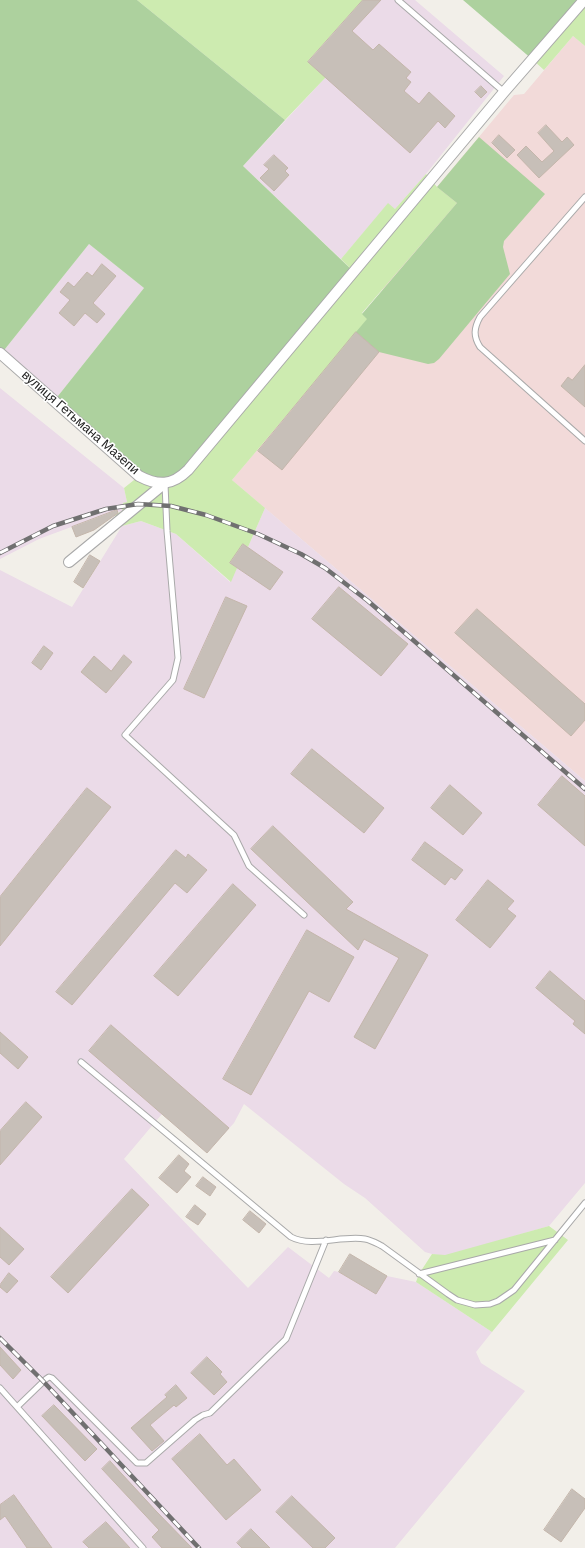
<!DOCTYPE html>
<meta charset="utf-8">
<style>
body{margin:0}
canvas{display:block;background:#f2efe9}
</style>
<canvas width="585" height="1548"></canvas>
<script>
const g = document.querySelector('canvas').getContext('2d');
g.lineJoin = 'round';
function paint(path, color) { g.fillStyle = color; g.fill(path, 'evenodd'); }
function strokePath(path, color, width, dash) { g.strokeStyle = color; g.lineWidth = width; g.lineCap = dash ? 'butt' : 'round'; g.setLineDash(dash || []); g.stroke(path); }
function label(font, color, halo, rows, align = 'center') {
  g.font = font + ' "DM Sans",sans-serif'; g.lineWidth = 3; g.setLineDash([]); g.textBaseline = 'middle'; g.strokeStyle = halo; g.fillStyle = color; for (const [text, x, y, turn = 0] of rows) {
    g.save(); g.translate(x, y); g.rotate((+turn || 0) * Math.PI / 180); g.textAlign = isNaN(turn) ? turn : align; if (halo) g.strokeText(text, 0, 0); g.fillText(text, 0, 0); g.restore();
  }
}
paint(new Path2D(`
 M573,36L585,46V781L232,480L367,319L437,187L514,95L524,94Z`), '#f2dad9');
paint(new Path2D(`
 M363,0H415L504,76L426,174L395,209L388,204L341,259L243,166L325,78L308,62Z
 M89,244L144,288L54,401L1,354Z
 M0,388L124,488L127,502L122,511L101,516L39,539L0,559Z
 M265,508L585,781V1183L549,1226L445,1256L432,1254L425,1252L365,1198L344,1184L244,1104L234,1123L207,1153L162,1114L124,1159L248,1288L288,1247L329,1278L334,1271L339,1272L376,1293L387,1276L416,1282L492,1332L476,1352L481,1363L525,1391L395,1548H0V570L72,607L122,526L141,521L176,534L230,582V563L243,544L248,547Z`), '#ebdbe8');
paint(new Path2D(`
 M137,0H363L308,61L326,77L285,120Z
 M585,0V46L573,36L544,70L533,60Z
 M426,174L437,187L457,203L362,313L368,319L232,480L265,508L248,547L243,544L230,563L237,568L231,582L176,534L141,521L122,526L115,515L122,511L123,503L127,502L124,488L139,476L354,272L341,259L388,203L395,209Z
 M549,1226L568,1240L492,1332L416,1282L419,1274L432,1254L445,1255Z`), '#cdebb0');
paint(new Path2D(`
 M0,0H137L285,120L243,166L354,272L182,476L151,482L54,401L144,288L89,244L1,354L0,353Z
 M463,0H584L533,60Z
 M479,137L545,194L504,241L503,247L510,274L439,359L434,363L428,364L379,352L356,332L367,319L362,314L457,203L437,187Z`), '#add19e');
const building = new Path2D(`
 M363,0H381L352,31L373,50L379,44L411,72L406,78L411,82L404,91L419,104L429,92L455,116L445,128L438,121L410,153L308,62Z
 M481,86L487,92L481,98L475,92Z
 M546,125L562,142L567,137L574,145L539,178L517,155L526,146L542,162L554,151L538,133Z
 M499,135L515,150L507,158L492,143Z
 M274,155L288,168L285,171L289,175L274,191L260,178L269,169L264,165Z
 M102,264L116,276L93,303L105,314L97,323L85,313L74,326L59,313L70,300L60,292L68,282L74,287L87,272L92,276Z
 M356,332L379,352L282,470L258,451Z
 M585,365V407L561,386L568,377L572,380Z
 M117,510L118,513L94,530L76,537L72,527Z
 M243,544L283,572L270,590L230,563Z
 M90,555L100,561L83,588L74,582Z
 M339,587L408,644L381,676L312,619Z
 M226,597L247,606L204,698L184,689Z
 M477,609L585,704V720L571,736L455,633Z
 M44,646L53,653L41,670L32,663Z
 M124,655L132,662L106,693L81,672L94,656L111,671Z
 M312,749L384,808L364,833L291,774Z
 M562,776L585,796V846L538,805Z
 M450,785L482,813L463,835L431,808Z
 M87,788L111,807L0,946V897Z
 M273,826L353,902L346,909L428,955L375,1049L354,1037L399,958L364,939L358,950L251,849Z
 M425,842L463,870L455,880L451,877L445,885L412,860Z
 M176,850L186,858L188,854L207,870L187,893L175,883L72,1005L56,992Z
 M488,880L514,901L507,909L516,916L490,948L456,920Z
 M233,884L256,905L178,996L154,976Z
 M307,930L354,957L329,1002L309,991L251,1095L223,1079Z
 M550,971L585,1001V1034L573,1024L575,1021L536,988Z
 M111,1025L229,1128L207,1153L89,1051Z
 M0,1032L28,1057L18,1069L0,1053Z
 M26,1102L42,1117L0,1165V1131Z
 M179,1155L189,1164L184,1171L191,1177L177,1193L159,1178Z
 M203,1177L216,1187L210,1196L196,1186Z
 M132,1189L149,1205L68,1293L51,1277Z
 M195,1205L206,1214L198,1225L186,1217Z
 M250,1211L266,1224L259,1233L243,1220Z
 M0,1227L24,1249L9,1265L0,1257Z
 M350,1254L387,1276L376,1294L339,1272Z
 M9,1273L18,1281L7,1293L0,1287V1285Z
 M0,1347L21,1370L13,1379L0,1365Z
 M207,1357L222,1372L220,1374L227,1382L214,1395L191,1373Z
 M176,1385L187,1398L176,1407L174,1405L150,1425L164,1441L152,1451L131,1428L167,1397L165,1395Z
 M54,1405L97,1449L85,1461L42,1416Z
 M200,1434L227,1465L234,1459L261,1490L226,1520L172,1459Z
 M110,1461L156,1511L192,1548H162L152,1537L159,1530L102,1469Z
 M572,1489L585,1499V1508L561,1542L544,1530Z
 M14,1495L52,1548H27L5,1516L0,1520V1505Z
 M292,1496L335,1538L325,1548H313L276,1512Z
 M106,1522L130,1548H89L83,1542Z
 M251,1529L270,1548H242L237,1543Z`);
paint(building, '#c7bfb8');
strokePath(building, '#c4b6ab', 1);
const service = new Path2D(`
 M398,0L504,92
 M585,197L480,317C474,328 473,336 480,347L585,441
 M165,484L167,531L178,658L173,680L125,735L234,835L249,866L304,915
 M81,1062L291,1237C312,1248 342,1235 365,1239C371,1240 376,1243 382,1246L448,1294L457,1300L475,1305L490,1304L498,1301L514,1290L585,1203
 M419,1274L555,1240
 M0,1388L143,1548
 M17,1407L46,1379L49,1377L52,1378L137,1463H146L195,1420L203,1415L210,1413L286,1339L326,1240`);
const minor = new Path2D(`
 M0,353L139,476C158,486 172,486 188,470L504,92L584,0
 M69,562L165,483`);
strokePath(service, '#a9a9a9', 7);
strokePath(minor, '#a9a9a9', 12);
strokePath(service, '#fff', 5);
strokePath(minor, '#fff', 10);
const rail = new Path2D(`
 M0,553L53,526L106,509L138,504L171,506L206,515L258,534L301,554L325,568L368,601L585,789
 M0,1338L42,1380L199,1548`);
strokePath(rail, '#707070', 4.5);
strokePath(rail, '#fff', 3, [9]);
label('13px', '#222', '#fff', [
 ["вулиця Гетьмана Мазепи",80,423,41]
]);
</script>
